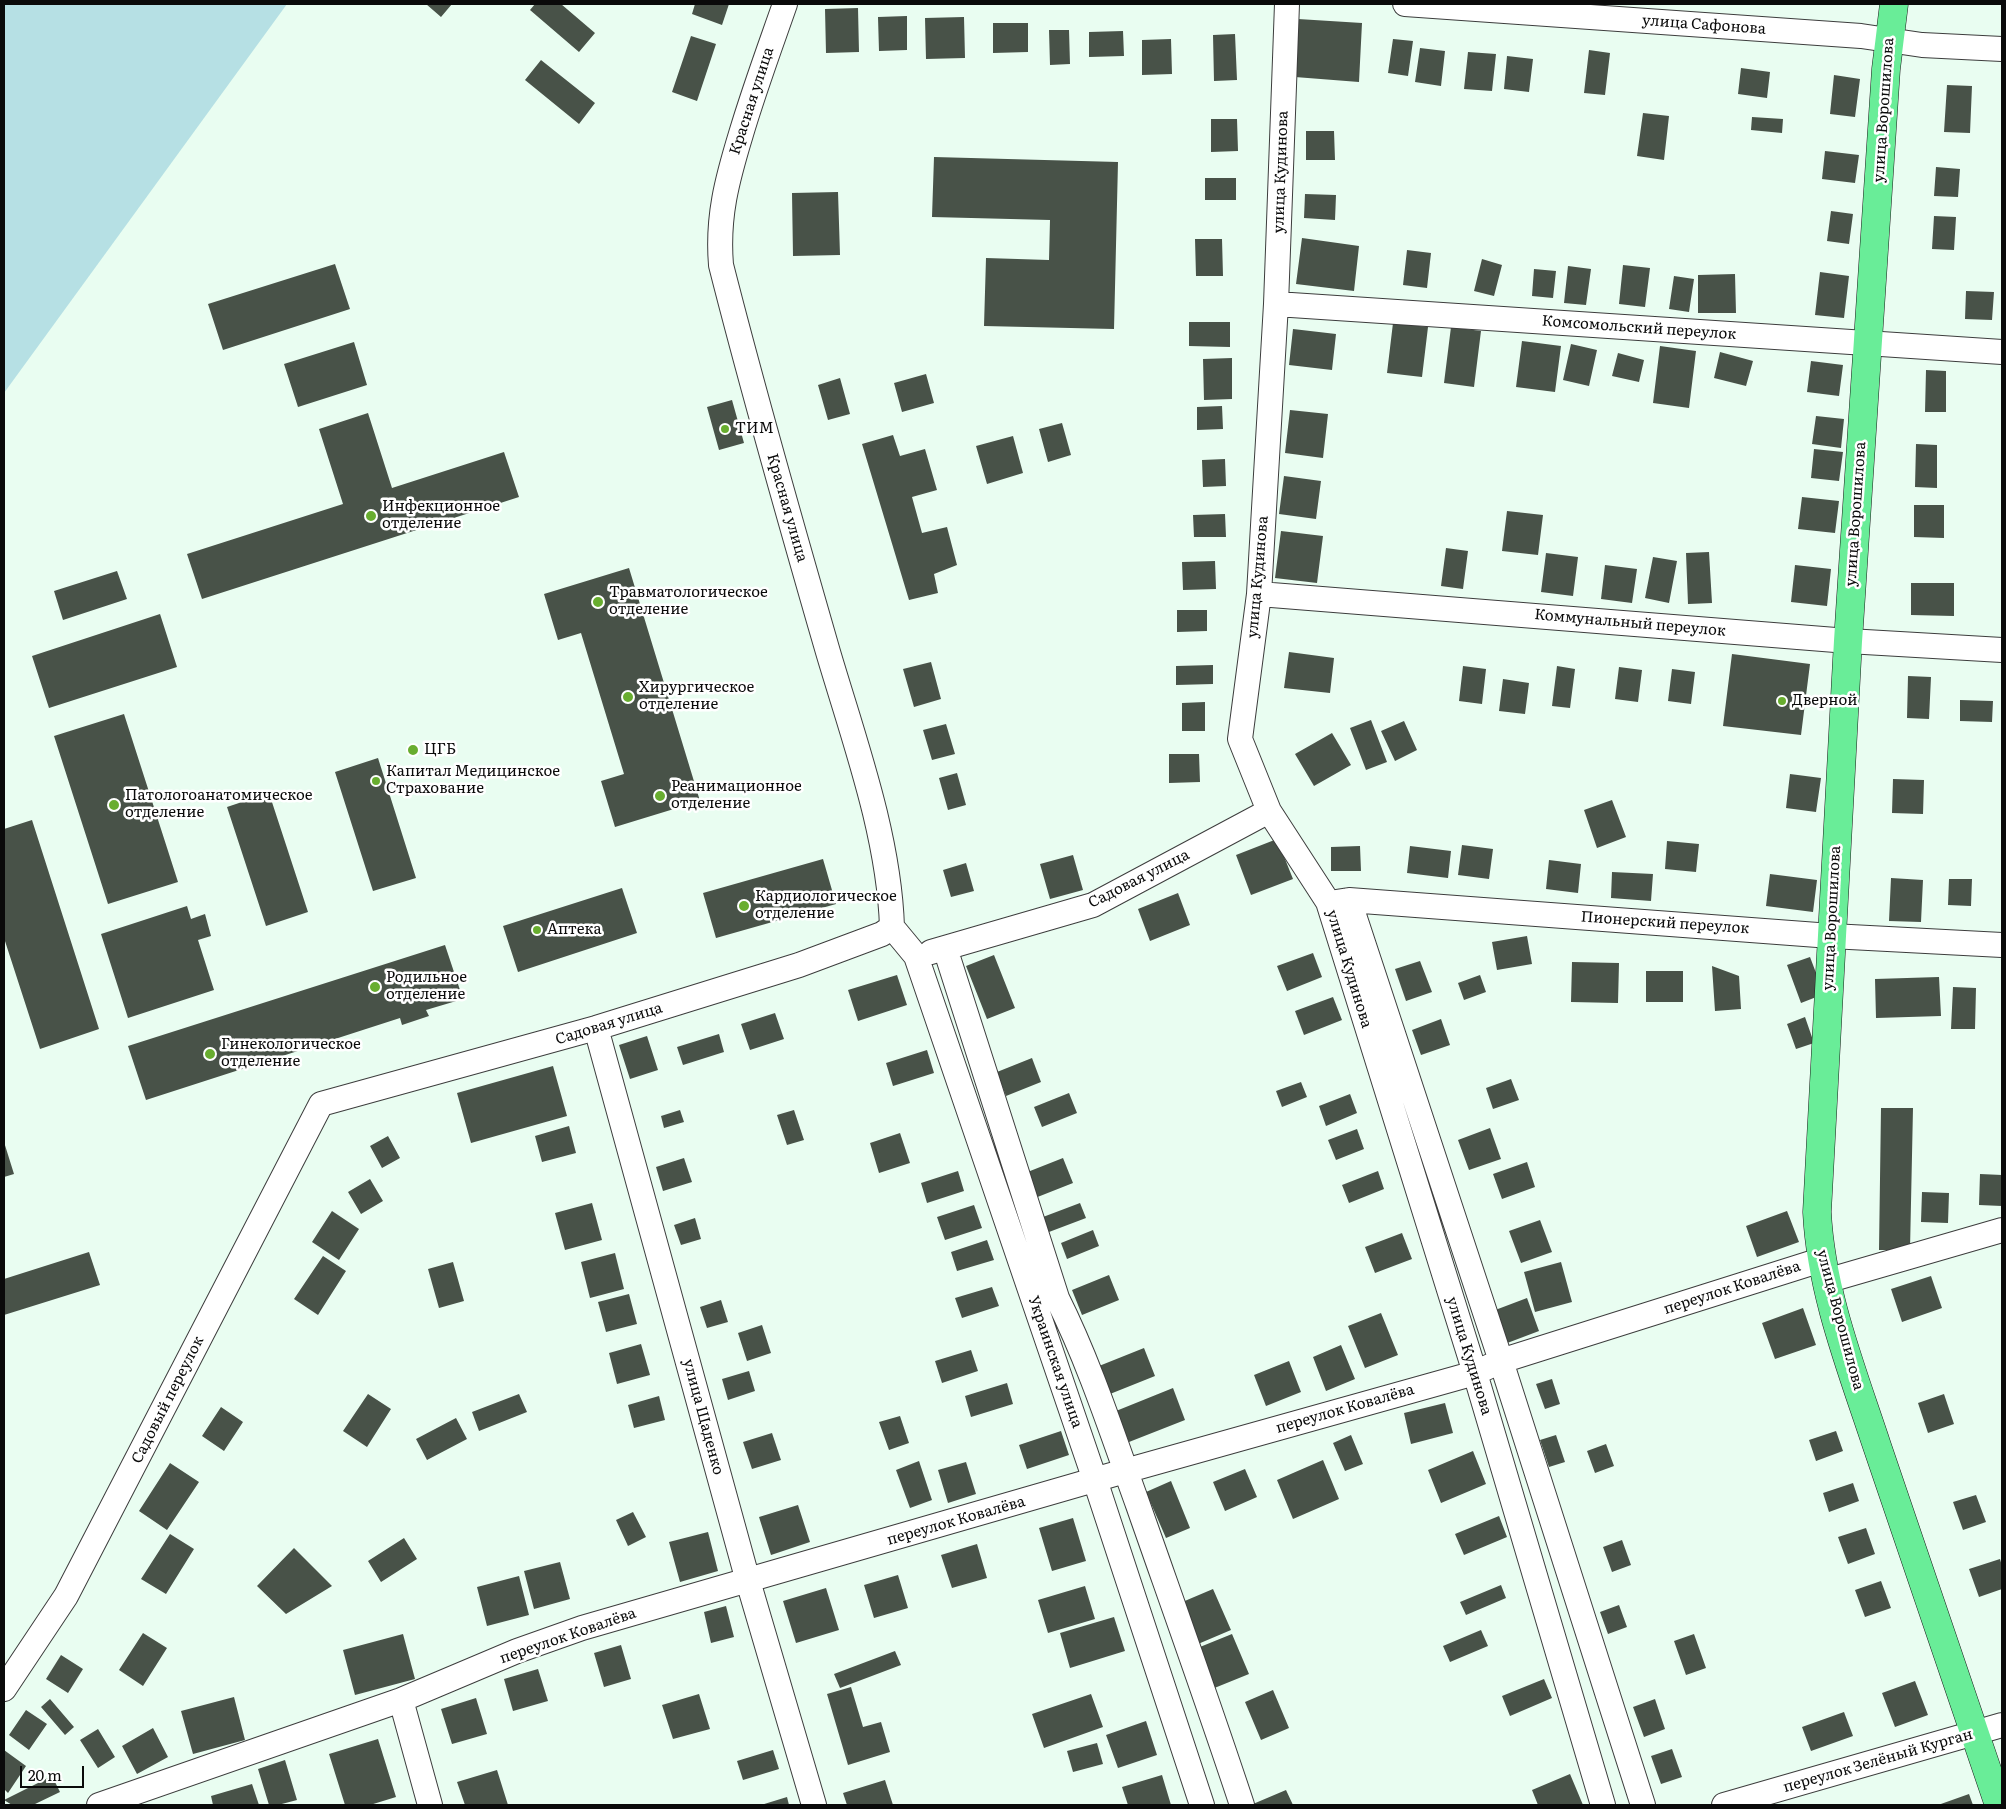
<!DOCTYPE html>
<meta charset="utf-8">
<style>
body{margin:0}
#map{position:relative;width:2006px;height:1809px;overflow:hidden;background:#e9fdf1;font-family:Literata,serif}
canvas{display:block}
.frame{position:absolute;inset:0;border:5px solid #0a0a0a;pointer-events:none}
.scale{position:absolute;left:20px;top:1766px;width:64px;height:22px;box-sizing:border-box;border:2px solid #0a0a0a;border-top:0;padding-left:6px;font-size:15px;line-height:18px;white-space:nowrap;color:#0a0a0a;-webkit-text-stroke:4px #fff;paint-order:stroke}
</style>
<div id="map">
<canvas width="2006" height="1809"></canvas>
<div class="frame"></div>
<div class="scale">20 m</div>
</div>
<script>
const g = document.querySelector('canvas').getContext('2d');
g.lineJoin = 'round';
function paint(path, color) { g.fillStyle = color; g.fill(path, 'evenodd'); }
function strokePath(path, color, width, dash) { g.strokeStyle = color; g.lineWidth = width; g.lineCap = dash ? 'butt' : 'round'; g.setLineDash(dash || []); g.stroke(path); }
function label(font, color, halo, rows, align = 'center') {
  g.font = font + ' Literata,serif'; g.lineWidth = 5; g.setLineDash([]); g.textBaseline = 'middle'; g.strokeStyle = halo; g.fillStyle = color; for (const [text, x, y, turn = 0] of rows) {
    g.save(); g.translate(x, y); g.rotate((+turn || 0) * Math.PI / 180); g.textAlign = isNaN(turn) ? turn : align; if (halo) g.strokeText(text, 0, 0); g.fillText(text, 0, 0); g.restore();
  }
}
paint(new Path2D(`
 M4,4H287L4,393Z`), '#b6e0e4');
paint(new Path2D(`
 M426,4H452L441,17Z
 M535,4H561L595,33L579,52L530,10Z
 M695,4H729L722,25L692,14Z
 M858,8L859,52L826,53L825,9Z
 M907,16V50L879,51L878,17Z
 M964,17L965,58L926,59L925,18Z
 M1298,19L1362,23L1359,82L1295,77Z
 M993,23H1028V52L993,53Z
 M1049,30H1069L1070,64L1050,65Z
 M1123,31L1124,56L1089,57V32Z
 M1235,34L1237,80L1214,81L1213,35Z
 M691,36L716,44L697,101L672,92Z
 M1171,39L1172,74L1142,75V40Z
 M1393,39L1413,41L1408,76L1388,73Z
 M1420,48L1445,51L1441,86L1415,82Z
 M1589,50L1610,53L1605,95L1584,93Z
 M1468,52L1496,54L1492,91L1464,89Z
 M1507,56L1533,59L1529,92L1504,89Z
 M541,60L595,103L579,124L525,80Z
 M1741,68L1770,72L1767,98L1738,94Z
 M1834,75L1860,79L1855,117L1830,114Z
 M1947,85L1972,86L1970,133L1944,132Z
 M1643,113L1669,116L1664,160L1637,156Z
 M1752,117L1783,119L1782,133L1751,130Z
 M1211,119H1237L1238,151L1211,152Z
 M1306,131H1334L1335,160H1306Z
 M1825,151L1859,155L1855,183L1822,179Z
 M934,157L1118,162L1114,329L984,326L986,258L1049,260L1050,220L932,217Z
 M1936,167L1960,169L1958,197L1934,196Z
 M1205,178H1236V200H1205Z
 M838,192L840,255L793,256L792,193Z
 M1305,194L1336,195L1335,220L1304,218Z
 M1831,211L1853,214L1849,244L1827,241Z
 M1934,216L1956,217L1954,250L1932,249Z
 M1302,238L1359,246L1354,291L1296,284Z
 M1195,239H1222L1223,276H1196Z
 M1407,250L1431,253L1427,288L1403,285Z
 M1482,259L1502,265L1494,296L1474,291Z
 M335,264L350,309L223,350L208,304Z
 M1623,265L1650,268L1645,307L1619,304Z
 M1568,266L1591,269L1586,305L1564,303Z
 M1534,269L1556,271L1553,298L1532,296Z
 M1820,272L1849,276L1844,318L1815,315Z
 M1735,274L1736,313H1698V275Z
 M1674,276L1694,279L1689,312L1669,309Z
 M1966,291L1994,292L1992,320L1965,319Z
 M1189,322H1230V347L1189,346Z
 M1393,323L1428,327L1422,377L1387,373Z
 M1451,327L1481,331L1474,387L1444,383Z
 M1293,329L1336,334L1332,370L1289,365Z
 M1522,341L1561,346L1555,392L1516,387Z
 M354,342L367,385L298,407L284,364Z
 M1571,344L1597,350L1589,386L1563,380Z
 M1660,346L1696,351L1689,408L1653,403Z
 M1720,352L1753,361L1746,386L1714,378Z
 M1618,353L1644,360L1639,382L1612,376Z
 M1232,358V399L1204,400L1203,359Z
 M1811,361L1843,365L1839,396L1807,392Z
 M1926,370L1946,371V412H1925Z
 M926,374L934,403L902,412L894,383Z
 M840,378L850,414L828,420L818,385Z
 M732,400L744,443L719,450L707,407Z
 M1222,406L1223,429L1197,430V407Z
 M1290,410L1328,414L1323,458L1285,453Z
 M368,413L392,488L504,452L519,497L202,599L187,554L343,504L319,429Z
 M1816,416L1844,419L1841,448L1812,444Z
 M1062,423L1071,455L1048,462L1039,429Z
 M893,435L900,456L925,449L937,490L912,497L922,533L947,527L957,565L934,574L938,593L909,600L862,444Z
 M1013,436L1023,473L987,484L976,446Z
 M1916,444L1937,445V488L1915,487Z
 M1814,449L1843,452L1839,481L1811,478Z
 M1225,459L1226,486L1203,487L1202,460Z
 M1284,476L1321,481L1316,519L1279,514Z
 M1802,497L1839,501L1835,533L1798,529Z
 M1914,505H1944V538L1914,537Z
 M1507,511L1543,515L1538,555L1502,551Z
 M1225,514L1226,537H1194L1193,515Z
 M1281,531L1323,536L1317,583L1275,578Z
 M1446,548L1468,551L1463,589L1441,586Z
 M1709,552L1712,603L1688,604L1686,553Z
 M1546,553L1578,557L1573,596L1541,592Z
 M1653,557L1677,561L1669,603L1645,598Z
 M1215,561L1216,589L1183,590L1182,562Z
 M1605,565L1637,569L1632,603L1601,599Z
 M1795,565L1831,569L1827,606L1791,602Z
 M629,568L700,801L615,827L601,781L624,774L581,633L558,640L544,594Z
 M117,571L127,599L63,620L54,591Z
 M1911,583H1954V616L1911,615Z
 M1177,610H1207V631L1177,632Z
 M160,614L177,667L49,708L32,656Z
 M1289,652L1334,658L1330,693L1284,688Z
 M1732,654L1810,664L1801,735L1723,726Z
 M931,662L941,699L914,707L903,669Z
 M1213,665V684L1176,685V666Z
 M1463,666L1486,669L1482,704L1459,701Z
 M1557,666L1575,669L1570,708L1552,706Z
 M1619,667L1642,670L1638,702L1615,699Z
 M1672,669L1695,672L1691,704L1668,701Z
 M1908,676L1931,677L1929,719L1907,718Z
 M1503,679L1529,683L1525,714L1499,711Z
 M1960,700L1993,701L1992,722L1960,721Z
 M1205,702V731H1182V703Z
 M124,714L178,882L108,904L54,736Z
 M1371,720L1387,762L1366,770L1350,728Z
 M1404,721L1417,750L1395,761L1381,731Z
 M946,724L955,754L932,760L923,730Z
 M1332,733L1351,765L1314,786L1295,754Z
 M1169,754H1199L1200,782L1169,783Z
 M378,758L416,878L373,891L335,772Z
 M957,773L966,805L948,810L939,778Z
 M1790,774L1821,778L1816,812L1786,808Z
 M1893,779L1924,780L1923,814L1892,813Z
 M269,793L308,912L266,926L227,807Z
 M1612,800L1626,837L1597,848L1584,810Z
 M32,820L99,1029L40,1049L4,938V829Z
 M1277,839L1293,879L1251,895L1236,855Z
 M1667,841L1699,844L1696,872L1665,869Z
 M1462,845L1493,849L1489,879L1458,875Z
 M1360,846L1361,871H1331V847Z
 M1410,846L1451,851L1448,878L1407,873Z
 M1073,855L1083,890L1050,899L1040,864Z
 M823,859L836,904L716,938L703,893Z
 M1549,860L1581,864L1578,893L1546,889Z
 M966,863L974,891L951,897L943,870Z
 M1612,872L1653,874L1651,901L1611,898Z
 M1770,874L1817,880L1813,912L1766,906Z
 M1891,878L1923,880L1921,922L1889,921Z
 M1949,879H1972L1971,906L1948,905Z
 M622,888L637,933L518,972L503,926Z
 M1178,893L1190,925L1150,941L1138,909Z
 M187,906L191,919L205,914L211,936L198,940L214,990L128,1018L101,934Z
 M1527,936L1532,964L1497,970L1492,942Z
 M445,945L463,999L426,1010L429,1016L402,1025L400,1018L146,1100L128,1046Z
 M1313,953L1322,977L1287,991L1277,966Z
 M994,955L1015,1008L987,1019L966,966Z
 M1810,957L1824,994L1801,1003L1787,965Z
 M1420,961L1432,992L1406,1001L1395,969Z
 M1572,962L1619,963L1618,1003L1571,1002Z
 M1712,966L1739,976L1741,1009L1715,1011Z
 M1646,971H1683V1002H1646Z
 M897,975L907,1005L858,1021L848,990Z
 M1480,975L1486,992L1464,1000L1458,983Z
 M1939,977L1941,1016L1876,1018L1875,979Z
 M1953,987L1976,988L1975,1029H1951Z
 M1333,997L1342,1020L1304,1035L1295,1011Z
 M775,1013L784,1039L750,1050L741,1024Z
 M1805,1017L1814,1043L1796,1049L1787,1024Z
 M1441,1019L1450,1045L1421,1055L1412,1030Z
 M719,1034L724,1052L683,1065L677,1047Z
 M647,1036L658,1070L630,1079L619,1045Z
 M927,1050L934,1073L893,1086L886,1063Z
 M1032,1058L1041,1082L1006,1096L997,1072Z
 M553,1066L567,1116L471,1143L457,1093Z
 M1511,1079L1519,1100L1493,1109L1486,1088Z
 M1301,1082L1307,1097L1282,1107L1276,1091Z
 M1069,1093L1077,1113L1042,1127L1034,1107Z
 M1350,1094L1357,1113L1326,1126L1319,1106Z
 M1881,1108H1913L1910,1250H1879Z
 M680,1110L684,1122L664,1128L661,1116Z
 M794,1110L804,1140L787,1145L777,1115Z
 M569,1126L576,1153L542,1162L535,1136Z
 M1490,1128L1501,1159L1469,1170L1458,1140Z
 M1357,1129L1364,1149L1336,1160L1328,1140Z
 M900,1133L910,1163L879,1173L870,1143Z
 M388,1136L400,1158L382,1168L370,1146Z
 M4,1142L14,1174L4,1177Z
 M684,1158L692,1182L663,1191L656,1167Z
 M1063,1158L1073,1183L1035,1198L1025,1173Z
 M1527,1162L1535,1187L1502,1199L1493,1174Z
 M958,1171L964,1191L927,1203L921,1183Z
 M1378,1171L1384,1189L1349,1203L1342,1185Z
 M1980,1174L2002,1175V1206L1979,1205Z
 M370,1179L383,1201L361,1214L348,1192Z
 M1922,1192L1949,1193L1948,1223L1921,1222Z
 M592,1203L602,1240L565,1250L555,1213Z
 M1080,1203L1086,1218L1049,1232L1043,1217Z
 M974,1205L982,1228L945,1240L937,1217Z
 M332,1211L359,1229L339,1260L312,1242Z
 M1787,1211L1799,1242L1757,1257L1746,1226Z
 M695,1218L701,1239L681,1245L674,1225Z
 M1540,1220L1552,1252L1521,1263L1509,1231Z
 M1093,1230L1099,1246L1067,1259L1061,1243Z
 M1402,1233L1412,1259L1375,1273L1365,1247Z
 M987,1240L994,1260L957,1271L951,1252Z
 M89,1252L100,1285L4,1315V1279Z
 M615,1253L624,1289L590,1298L581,1262Z
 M323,1256L346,1271L318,1315L294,1299Z
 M453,1262L464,1301L439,1308L428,1269Z
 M1561,1262L1572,1302L1535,1312L1524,1272Z
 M1109,1275L1119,1300L1082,1315L1072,1290Z
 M1931,1276L1942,1308L1902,1322L1891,1289Z
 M992,1287L999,1306L962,1318L955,1298Z
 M629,1294L637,1324L606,1332L598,1302Z
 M1527,1298L1539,1331L1502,1345L1490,1312Z
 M721,1300L728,1322L707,1328L700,1307Z
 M1803,1308L1816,1345L1775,1359L1762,1323Z
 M1381,1313L1398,1355L1365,1368L1348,1326Z
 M762,1325L771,1353L747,1361L738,1333Z
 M641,1344L650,1375L617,1384L609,1353Z
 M1341,1345L1355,1379L1326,1391L1313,1357Z
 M1144,1348L1155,1376L1110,1394L1099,1366Z
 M971,1350L978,1371L942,1383L935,1361Z
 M1289,1361L1301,1392L1266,1406L1254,1375Z
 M749,1371L755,1391L728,1400L722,1379Z
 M1552,1379L1560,1404L1545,1409L1536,1384Z
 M1007,1383L1013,1404L971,1417L965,1396Z
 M1173,1388L1185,1420L1129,1442L1116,1411Z
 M368,1394L391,1409L367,1447L343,1431Z
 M519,1394L527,1412L479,1431L472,1412Z
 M1944,1394L1954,1424L1928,1433L1918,1403Z
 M659,1396L665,1420L634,1428L628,1405Z
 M1445,1403L1453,1433L1411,1444L1404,1413Z
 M221,1407L243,1422L224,1451L202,1436Z
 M900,1416L909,1443L889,1450L879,1422Z
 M456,1418L467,1439L427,1460L416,1439Z
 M1061,1431L1069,1455L1027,1469L1019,1445Z
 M1836,1431L1843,1451L1816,1461L1809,1440Z
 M772,1433L781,1460L752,1469L743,1442Z
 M1351,1435L1363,1464L1345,1471L1333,1443Z
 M1556,1435L1565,1462L1549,1467L1540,1440Z
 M1606,1444L1614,1466L1595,1473L1587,1451Z
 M1473,1451L1486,1484L1441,1503L1428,1470Z
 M1323,1460L1339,1499L1293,1519L1277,1480Z
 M919,1461L932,1500L910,1508L896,1470Z
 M966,1462L976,1494L948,1503L938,1470Z
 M170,1463L199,1482L167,1530L139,1511Z
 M1245,1469L1257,1497L1225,1511L1213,1482Z
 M1171,1481L1190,1528L1166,1538L1146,1492Z
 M1853,1483L1859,1501L1829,1512L1823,1493Z
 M1976,1495L1986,1522L1963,1530L1953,1502Z
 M798,1505L810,1542L771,1555L759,1517Z
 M633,1512L646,1537L628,1546L616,1520Z
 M1499,1516L1507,1537L1464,1555L1455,1534Z
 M1073,1518L1086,1561L1052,1571L1039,1528Z
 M1866,1528L1875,1554L1848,1564L1838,1537Z
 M708,1532L718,1571L680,1582L669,1542Z
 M170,1534L194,1549L166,1594L141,1579Z
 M404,1538L417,1559L381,1582L368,1561Z
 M1622,1540L1631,1565L1612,1572L1603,1547Z
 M977,1544L987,1578L952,1588L941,1555Z
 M294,1548L332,1586L286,1614L257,1586Z
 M2000,1559L2002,1566V1589L1979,1597L1969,1569Z
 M560,1562L570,1599L534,1609L524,1571Z
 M898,1575L908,1608L874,1618L864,1585Z
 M519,1576L529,1615L487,1626L477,1587Z
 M1881,1581L1891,1608L1865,1617L1855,1590Z
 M1501,1585L1506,1598L1466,1615L1460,1602Z
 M1085,1586L1095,1619L1048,1633L1038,1600Z
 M826,1588L839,1630L796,1643L783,1601Z
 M1213,1589L1231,1630L1198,1644L1180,1603Z
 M1619,1605L1627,1627L1608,1634L1600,1612Z
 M726,1606L734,1637L711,1643L704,1612Z
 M1114,1617L1125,1651L1070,1668L1060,1633Z
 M1481,1630L1488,1646L1450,1662L1443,1646Z
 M143,1633L167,1648L143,1686L119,1670Z
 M403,1634L415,1679L355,1695L343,1650Z
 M1232,1634L1249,1674L1212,1689L1195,1649Z
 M1694,1634L1706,1668L1686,1675L1674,1641Z
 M621,1645L631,1679L604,1687L594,1653Z
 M895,1651L901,1665L840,1688L834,1674Z
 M61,1655L83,1669L68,1693L46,1679Z
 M538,1669L548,1701L513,1711L504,1679Z
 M1544,1679L1552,1698L1510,1716L1502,1696Z
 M1915,1681L1928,1715L1895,1727L1882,1693Z
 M851,1687L863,1727L881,1722L890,1752L848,1765L827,1694Z
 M1273,1690L1289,1728L1261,1740L1245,1702Z
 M699,1694L710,1729L673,1739L662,1705Z
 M1091,1694L1103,1727L1044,1748L1032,1714Z
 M234,1697L245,1740L193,1754L181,1711Z
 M476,1698L487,1734L452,1744L441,1709Z
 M50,1699L74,1727L65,1735L41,1707Z
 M1655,1699L1665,1729L1644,1737L1633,1707Z
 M26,1710L47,1724L29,1750L9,1735Z
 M1844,1712L1853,1736L1811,1751L1802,1727Z
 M1146,1721L1157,1755L1118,1768L1106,1735Z
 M153,1728L168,1757L137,1774L122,1746Z
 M98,1729L115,1757L98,1768L80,1740Z
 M378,1739L396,1797L370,1805H345L329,1754Z
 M1097,1743L1103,1764L1073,1772L1067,1751Z
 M1672,1749L1682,1777L1661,1784L1651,1756Z
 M4,1750L26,1766L8,1793L4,1789Z
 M773,1750L779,1769L743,1780L737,1761Z
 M285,1760L297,1800L278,1805H269L258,1769Z
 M497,1770L508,1805H465L457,1782Z
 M1570,1774L1583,1805H1538L1532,1790Z
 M1162,1775L1171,1805H1128L1122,1787Z
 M52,1776L60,1792L33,1805H12L4,1800Z
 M885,1780L893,1805H847L843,1793Z
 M252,1784L259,1805H213L211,1796Z
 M1286,1790L1293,1805H1254L1253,1804Z
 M1969,1794L1973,1805H1938Z
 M787,1797L789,1805H761Z`), '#485248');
const minor = new Path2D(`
 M785,4C770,47 754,90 741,134C727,180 717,217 721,265C754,395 791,524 828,652C854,740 889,835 892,927
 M1287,4L1276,304L1259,594L1240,739L1269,811L1328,902L1475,1373L1603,1805
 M1405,4L1861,36L1922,45L2002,49
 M1276,304L2002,352
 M1259,594L1848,641L2002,650
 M1349,900L1501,1361L1643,1805
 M1336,902L1349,900L1831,936L2002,945
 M892,927L916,956L1095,1480L1202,1805
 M945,948L1057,1298C1090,1364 1113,1436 1138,1505C1173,1605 1209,1705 1242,1805
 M931,952L1093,905L1269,811
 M596,1028L748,1581L814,1805
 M1826,1281L2002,1230
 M4,1689L66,1596L321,1104L596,1028L799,965L882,934L892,927
 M401,1700L430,1805
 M99,1805L401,1700L517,1651L582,1628L1125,1471L1475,1373L1501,1361L1821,1260
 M1724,1805L2002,1725`);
const major = new Path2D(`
 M1894,4L1886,69L1848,641L1817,1212C1821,1293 1852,1370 1877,1446C1917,1566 1959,1685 1999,1805`);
strokePath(minor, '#3d3d3d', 26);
strokePath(major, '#1b1b1b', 29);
strokePath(minor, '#fff', 24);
strokePath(major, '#69ed98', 28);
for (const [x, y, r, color] of [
 [725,429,5,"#68ad2f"],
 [371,516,6,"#68ad2f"],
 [598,602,6,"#68ad2f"],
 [628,697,6,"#68ad2f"],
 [1782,701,5,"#68ad2f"],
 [413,750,6,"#68ad2f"],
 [376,781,5,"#68ad2f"],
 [660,796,6,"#68ad2f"],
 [114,805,6,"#68ad2f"],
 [744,906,6,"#68ad2f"],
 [537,930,5,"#68ad2f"],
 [375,987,6,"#68ad2f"],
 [210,1054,6,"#68ad2f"]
]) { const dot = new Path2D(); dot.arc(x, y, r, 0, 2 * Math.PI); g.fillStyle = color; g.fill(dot); strokePath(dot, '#fff', 2); }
label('15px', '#0a0a0a', '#fff', [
 ["улица Сафонова",1704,25,4],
 ["Красная улица",752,101,-72],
 ["улица Ворошилова",1884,110,-86],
 ["улица Кудинова",1281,172,-88],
 ["Комсомольский переулок",1639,328,4],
 ["Красная улица",787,508,74],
 ["улица Ворошилова",1856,514,-86],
 ["улица Кудинова",1258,577,-85],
 ["Коммунальный переулок",1630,623,5],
 ["Садовая улица",1139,879,-27],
 ["улица Ворошилова",1832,918,-87],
 ["Пионерский переулок",1665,923,4],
 ["улица Кудинова",1349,969,73],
 ["Садовая улица",609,1024,-17],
 ["переулок Ковалёва",1732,1288,-18],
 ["улица Ворошилова",1840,1320,75],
 ["улица Кудинова",1469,1356,73],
 ["Украинская улица",1055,1362,71],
 ["Садовый переулок",168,1400,-63],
 ["переулок Ковалёва",1345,1409,-16],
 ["улица Щаденко",703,1417,75],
 ["переулок Ковалёва",956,1521,-16],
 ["переулок Ковалёва",568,1636,-19],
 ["переулок Зелёный Курган",1878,1761,-16]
]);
label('15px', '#0a0a0a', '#fff', [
 ["ТИМ",735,429],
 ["Инфекционное",382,507],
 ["отделение",382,524],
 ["Травматологическое",609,593],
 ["отделение",609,610],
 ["Хирургическое",639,688],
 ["отделение",639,705],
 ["Дверной",1792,701],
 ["ЦГБ",424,750],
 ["Капитал Медицинское",386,772],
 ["Страхование",386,789],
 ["Реанимационное",671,787],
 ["отделение",671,804],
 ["Патологоанатомическое",125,796],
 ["отделение",125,813],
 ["Кардиологическое",755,897],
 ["отделение",755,914],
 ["Аптека",547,930],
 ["Родильное",386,978],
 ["отделение",386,995],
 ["Гинекологическое",221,1045],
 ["отделение",221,1062]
], 'left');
</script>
